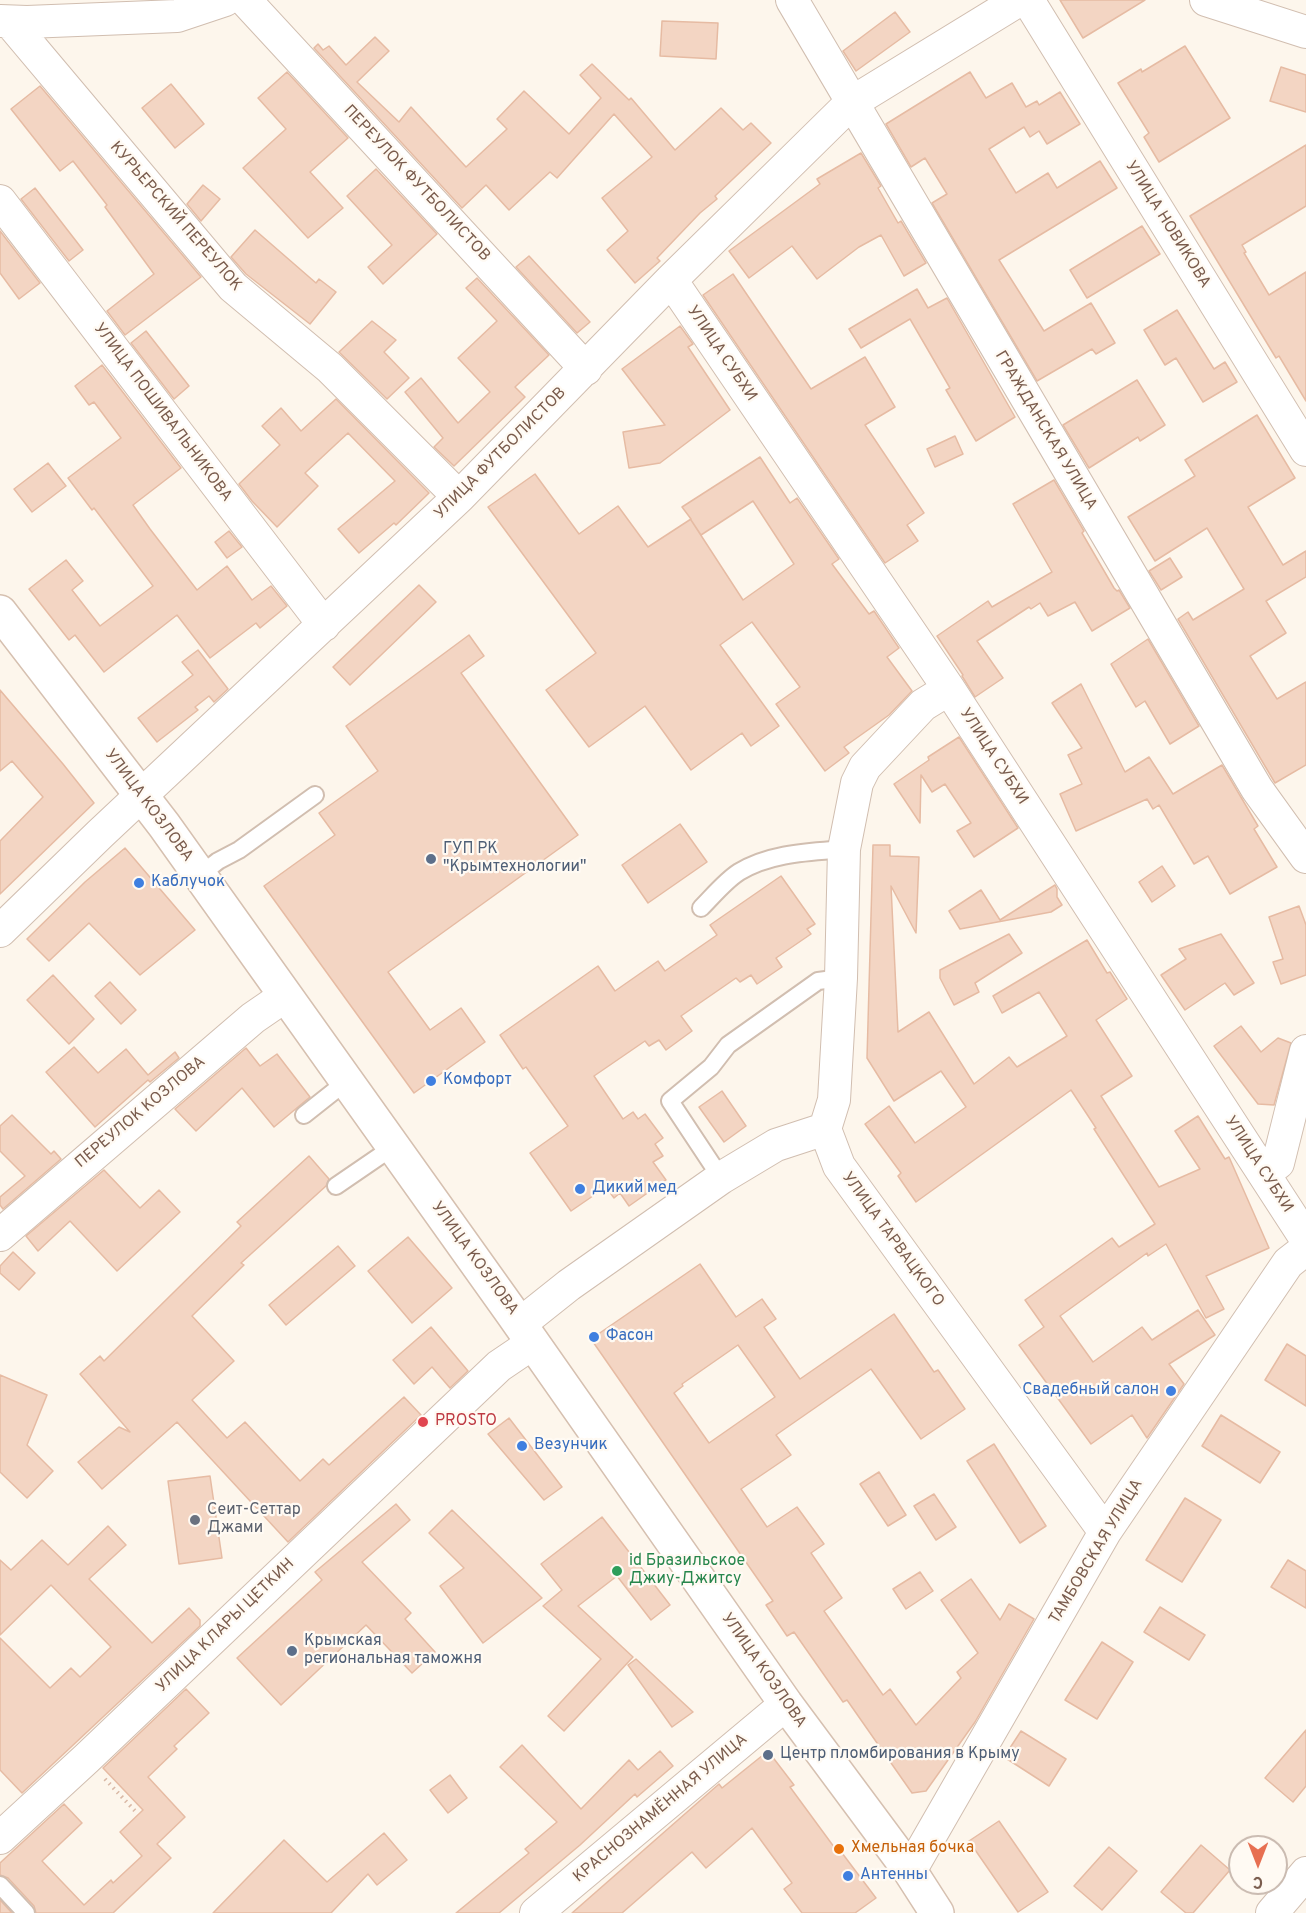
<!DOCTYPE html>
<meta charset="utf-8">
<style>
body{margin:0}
#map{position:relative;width:1306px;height:1913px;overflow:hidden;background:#fdf6ec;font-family:Overpass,sans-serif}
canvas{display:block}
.north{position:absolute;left:1228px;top:1835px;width:60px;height:60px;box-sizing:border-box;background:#fffaf3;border:2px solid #cabbb1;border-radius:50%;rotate:180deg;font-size:16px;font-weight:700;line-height:24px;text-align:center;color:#7a5c4d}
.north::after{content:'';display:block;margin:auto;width:21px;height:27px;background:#e76f51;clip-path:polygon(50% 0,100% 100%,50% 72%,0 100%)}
</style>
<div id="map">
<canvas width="1306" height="1913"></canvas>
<div class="north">С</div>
</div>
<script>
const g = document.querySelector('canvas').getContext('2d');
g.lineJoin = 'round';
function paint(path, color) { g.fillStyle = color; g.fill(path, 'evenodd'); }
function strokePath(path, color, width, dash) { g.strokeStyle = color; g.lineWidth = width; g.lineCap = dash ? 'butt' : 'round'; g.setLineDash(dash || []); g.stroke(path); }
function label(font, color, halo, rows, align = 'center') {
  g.font = font + ' Overpass,sans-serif'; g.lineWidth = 4.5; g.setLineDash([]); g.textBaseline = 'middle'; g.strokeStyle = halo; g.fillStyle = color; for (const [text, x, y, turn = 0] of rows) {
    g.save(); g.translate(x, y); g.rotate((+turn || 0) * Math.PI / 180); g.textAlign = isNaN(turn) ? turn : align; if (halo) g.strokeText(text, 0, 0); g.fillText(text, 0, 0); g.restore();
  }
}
const building = new Path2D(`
 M1060,0H1145L1083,38Z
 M895,12L910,32L856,71L843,51Z
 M662,21L718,23L716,59L660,56Z
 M375,37L389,51L357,82L399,122L411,107L466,167L507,129L497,119L524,91L569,134L601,98L580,75L592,64L629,100L631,98L675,150L721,108L743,130L751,123L771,143L715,196L717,199L700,213L657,258L660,261L635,283L607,250L628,231L602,198L652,157L614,114L557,178L550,172L509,210L486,185L462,208L314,48L318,44L323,50L329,46L346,65Z
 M1185,46L1230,118L1159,162L1144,137L1149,133L1118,83L1141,69L1142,72Z
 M1281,67L1306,75V112L1270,101Z
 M287,72L348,138L310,172L343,208L308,238L243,168L286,129L258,98Z
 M970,72L986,98L1012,83L1026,107L1037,101L1039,105L1060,92L1080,124L1047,144L1039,131L1030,137L1024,127L989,149L1016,193L1048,173L1057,188L1100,161L1117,188L999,260L1044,331L1091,303L1115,343L1096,354L1092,349L1037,381L932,203L947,194L925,158L911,167L886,124Z
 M171,84L204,124L175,148L142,108Z
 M40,86L201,277L125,335L107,311L154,274L105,207L107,205L73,161L60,171L11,109Z
 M1306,145V206L1242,245L1246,252L1244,253L1269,295L1306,272V401L1279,356L1276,358L1190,216Z
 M861,153L881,186L878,188L898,223L901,221L926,263L904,276L881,235L859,247L817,279L792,246L749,278L729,251L820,184L817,179Z
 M376,169L437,234L383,284L368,267L392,245L347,196Z
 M203,185L220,199L201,221L187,204Z
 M35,188L83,250L69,261L21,199Z
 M1142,226L1160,254L1087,298L1070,270Z
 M255,230L316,283L319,279L336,292L310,324L246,274L231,257Z
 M0,231L40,283L19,299L0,273Z
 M529,256L590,322L577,333L516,267Z
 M733,274L811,389L865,357L895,407L865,425L924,513L907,525L918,541L885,563L703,295Z
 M477,278L549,355L515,387L525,397L454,466L434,447L443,438L405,392L421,378L458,423L490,392L458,358L497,321L466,288Z
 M917,289L928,308L947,298L1015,417L976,441L946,390L950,388L910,319L861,348L849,329Z
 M1177,310L1214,369L1225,362L1237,382L1203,402L1176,358L1165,365L1144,330Z
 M372,321L396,340L384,352L409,378L387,399L339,352Z
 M680,326L693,344L688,347L730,410L660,463L629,468L623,432L665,425L622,369Z
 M146,331L189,386L174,399L131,343Z
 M102,365L181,468L133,505L150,529L197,590L227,566L252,600L271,586L287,606L260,628L256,623L210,658L177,615L104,672L75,635L69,640L29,589L66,560L83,581L72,590L100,626L153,586L94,508L92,510L68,478L121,438L94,402L89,405L75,386Z
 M1137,380L1165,425L1140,441L1138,437L1089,468L1063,425Z
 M336,399L429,493L396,525L394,523L359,553L338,529L395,481L348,433L305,473L318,486L277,527L252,501L239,484L280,445L262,426L281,408L301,431Z
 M1257,415L1295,478L1248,507L1283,565L1306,551V577L1266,601L1286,633L1250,656L1277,699L1306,682V765L1275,783L1178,619L1188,612L1193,620L1244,589L1207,528L1155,561L1128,517L1195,476L1185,460Z
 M955,436L963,454L935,467L927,449Z
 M760,457L790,503L797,498L839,559L832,564L869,614L874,611L899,648L887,657L912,691L889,715L844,747L849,753L825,771L776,704L800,687L752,622L720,645L779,726L751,746L742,733L691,770L645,706L589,747L546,690L596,653L488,507L535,474L579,534L618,506L648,547L691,519L682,507ZM753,501L794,564L743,600L691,520L701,535Z
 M48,463L66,486L32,512L14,489Z
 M1054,480L1084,531L1082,533L1114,588L1117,591L1119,590L1130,608L1092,631L1075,602L1048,616L1040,603L1031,609L1029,607L977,641L1003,678L975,697L962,676L963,675L937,636L988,601L992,607L1052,572L1013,504Z
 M229,531L242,547L227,558L215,542Z
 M1170,558L1182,577L1161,590L1149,571Z
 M419,585L436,602L350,685L333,667Z
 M469,635L484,656L461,673L578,835L388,972L430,1030L461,1008L485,1042L414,1093L264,886L335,835L319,813L378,771L346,726Z
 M1148,639L1199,726L1170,744L1145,701L1136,707L1111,664Z
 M198,650L228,689L214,702L209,696L195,707L198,710L157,742L138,718L193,675L182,662Z
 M1081,684L1125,772L1149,757L1173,794L1222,765L1258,826L1254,829L1277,867L1230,894L1208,856L1194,864L1159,805L1153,809L1147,799L1076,831L1060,794L1082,784L1068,755L1082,748L1052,703Z
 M0,690L63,764L94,803L0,894V841L43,797L12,761L0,771Z
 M959,737L1018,828L974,857L957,831L971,823L945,784L932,792L921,775L920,823L894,784L929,760L928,757Z
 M680,824L707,862L648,903L622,865Z
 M873,845H890V856L919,857L916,933L891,886L898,1032L929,1012L974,1084L1009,1057L1017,1067L1067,1036L1039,992L1002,1013L993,996L1087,940L1107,973L1110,972L1127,999L1096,1020L1132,1076L1101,1096L1159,1187L1200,1169L1175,1131L1198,1116L1225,1159L1229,1157L1269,1248L1206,1276L1224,1309L1206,1318L1166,1244L1148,1256L1147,1253L1060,1316L1093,1362L1142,1327L1152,1340L1198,1310L1215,1335L1169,1364L1184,1384L1147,1438L1132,1415L1091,1444L1019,1345L1044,1327L1025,1300L1112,1238L1119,1247L1155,1224L1094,1129L1096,1128L1071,1090L916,1202L898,1176L901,1173L865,1124L889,1106L915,1143L966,1107L941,1071L894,1101L867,1058Z
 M125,848L195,930L140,975L89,923L49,961L27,939L85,882Z
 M1162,866L1175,886L1152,902L1139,882Z
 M781,876L815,924L807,929L811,934L776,958L782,967L757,984L751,975L740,982L736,978L681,1016L692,1031L666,1050L659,1040L649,1046L645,1041L594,1076L623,1119L633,1112L638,1119L645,1114L663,1138L655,1144L663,1156L653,1162L666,1180L629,1206L620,1193L614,1198L606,1187L571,1211L530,1153L568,1126L526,1067L523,1069L500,1035L598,966L615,991L658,961L665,971L717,935L710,925Z
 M1055,885L1057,889V897L1062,905L1051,912L960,929L949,911L981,890L1000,920Z
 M1299,906L1306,925V975L1281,984L1273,962L1283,959L1269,917Z
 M1009,934L1022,953L975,983L979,992L954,1005L940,978V970Z
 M1221,934L1254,983L1234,995L1225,983L1185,1010L1161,975L1186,959L1179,949Z
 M53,975L94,1019L69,1044L27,1000Z
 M110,982L136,1010L121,1024L95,996Z
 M1241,1026L1261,1052L1278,1038L1291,1043L1274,1105L1258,1104L1214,1046Z
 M74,1047L98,1073L126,1049L148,1075L175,1052L179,1058L150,1082L148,1080L95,1127L46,1072Z
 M246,1048L260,1066L277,1054L310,1097L274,1127L242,1088L196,1131L175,1109Z
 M722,1091L746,1126L724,1142L699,1107Z
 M12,1115L51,1154L54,1151L61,1159L3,1209L0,1205V1197L25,1176L0,1151V1126Z
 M309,1156L329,1179L326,1186L241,1263L244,1265L192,1316L234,1361L192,1400L227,1438L245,1422L300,1481L323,1459L329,1465L404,1397L421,1415L288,1542L177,1422L102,1489L78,1462L119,1427L130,1432L80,1374L100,1356L104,1361L241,1226L237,1222Z
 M104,1170L140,1208L159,1190L180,1212L117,1271L70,1221L38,1251L26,1236Z
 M408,1237L452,1288L412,1323L368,1271Z
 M338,1246L355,1266L286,1325L269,1305Z
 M13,1252L35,1273L19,1290L0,1273V1266Z
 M700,1264L736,1317L762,1299L776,1319L764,1327L800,1379L894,1314L934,1372L938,1370L965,1409L921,1439L871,1369L776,1435L791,1455L741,1489L767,1527L797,1507L824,1544L811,1553L842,1598L824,1611L883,1695L890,1689L916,1725L961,1678L957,1672L978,1653L941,1600L971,1579L1000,1620L1009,1604L1034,1619L975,1722L926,1791L912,1793L847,1700L843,1702L794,1632L787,1636L766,1605L773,1601L591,1339ZM738,1345L775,1397L709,1443L674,1393L683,1386L682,1384Z
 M431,1327L468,1371L450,1388L432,1367L414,1384L393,1360Z
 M1287,1344L1306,1356V1406L1265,1380Z
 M0,1375L47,1395L27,1445L53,1471L27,1498L0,1472Z
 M1221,1415L1280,1452L1260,1483L1202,1446Z
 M509,1418L562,1487L544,1500L488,1434Z
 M994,1444L1046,1526L1020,1543L967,1461Z
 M879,1472L906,1515L888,1526L860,1484Z
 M210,1476L222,1558L179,1564L168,1481Z
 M934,1494L956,1527L936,1540L914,1506Z
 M1185,1498L1221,1520L1182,1582L1146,1560Z
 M396,1504L410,1520L362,1562L411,1613L405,1619L435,1652L412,1673L366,1625L281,1705L237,1658L322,1580L315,1572Z
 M452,1510L542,1598L483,1643L440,1586L464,1568L429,1533Z
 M602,1517L670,1605L651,1620L617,1576L578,1606L633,1657L564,1731L548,1716L601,1659L543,1606L562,1590L541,1564Z
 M108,1526L126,1545L89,1579L152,1643L189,1608L200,1620V1626L22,1793L0,1770V1638L50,1688L71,1668L80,1677L111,1647L51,1585L0,1635V1560L11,1570L42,1540L68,1565Z
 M1288,1560L1306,1571V1608L1271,1587Z
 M920,1572L933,1591L906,1609L893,1589Z
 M1160,1607L1205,1635L1189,1660L1144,1632Z
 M1102,1642L1133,1662L1097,1719L1065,1700Z
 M636,1659L693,1712L672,1727L628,1665Z
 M186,1689L209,1713L174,1746L177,1749L148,1777L185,1817L157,1844L171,1858L113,1913H36L34,1906L8,1878L0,1875V1863L64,1804L82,1823L42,1861L84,1905L111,1880L113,1883L142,1856L120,1832L143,1810L103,1768Z
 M1306,1730V1786L1293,1802L1265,1778Z
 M1021,1731L1066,1759L1049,1786L1004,1757Z
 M522,1745L581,1809L629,1760L638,1770L660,1751L673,1766L637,1797L635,1794L580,1845L499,1913H456L529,1853L525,1849L557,1822L500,1767Z
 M768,1751L794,1785L790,1787L837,1851L839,1849L876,1898L855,1913H802L784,1889L792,1883L752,1828L706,1868L692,1852L622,1913H572L719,1784L722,1788Z
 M450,1775L467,1798L448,1813L430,1790Z
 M999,1821L1048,1892L1018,1912L969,1841Z
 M384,1833L407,1860L377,1885L368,1874L331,1913H213L284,1840L327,1882Z
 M1201,1845L1230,1870L1193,1913H1186L1161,1892Z
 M1109,1847L1137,1871L1102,1910L1074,1886Z
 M0,1900L12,1913H0Z`);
paint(building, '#f3d5c3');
strokePath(building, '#e6bba3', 1.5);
const service = new Path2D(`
 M200,875L218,861L239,850L315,795
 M701,908C713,896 725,881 739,872C770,853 809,852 844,849
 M304,1115L347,1081
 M721,1178L670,1101L711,1067L728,1045L818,981L841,978
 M336,1186L393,1147
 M0,1885L26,1913`);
const minor = new Path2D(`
 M245,0L586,369
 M792,0L1257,789L1306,857
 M1028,0L1306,450
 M1206,0L1306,32
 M0,21L27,22L177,16L225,0
 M10,22L233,287L330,368L459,497
 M0,201L324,625
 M671,280L949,689L1306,1239
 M949,689L923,705L865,767L857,783L844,849L841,978L834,1100L825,1129L839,1166L1105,1532
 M0,931L100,834L459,497L671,280L851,103L1019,0
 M1264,1174L1278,1163L1306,1051
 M0,1235L253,1018L285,996
 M520,1324L569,1285L721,1178L776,1145L825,1129
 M0,1838L86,1759L499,1366L533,1343
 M910,1871L1105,1532L1288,1263L1306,1249
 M536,1913L786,1704
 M1272,1913L1306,1873`);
const secondary = new Path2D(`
 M0,612L164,825L512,1313L786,1704L910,1871L937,1913`);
strokePath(service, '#d1beb0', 20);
strokePath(minor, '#d1beb0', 34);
strokePath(secondary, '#d6c0b0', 36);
strokePath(new Path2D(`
 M105,1779L136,1812`), '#d9b8a5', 4, [1.5, 4.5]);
strokePath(service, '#fff', 16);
strokePath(minor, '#fff', 32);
strokePath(secondary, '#fff', 33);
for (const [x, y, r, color] of [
 [431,859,6,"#5c6f8a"],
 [139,883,6,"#3f7fe0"],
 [431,1081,6,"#3f7fe0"],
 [580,1189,6,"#3f7fe0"],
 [594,1337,6,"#3f7fe0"],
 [1171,1391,6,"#3f7fe0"],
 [423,1422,6,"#e0444e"],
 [522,1446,6,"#3f7fe0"],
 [195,1520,6,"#6b7280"],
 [617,1571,6,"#2e9e5b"],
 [292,1651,6,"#5c6f8a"],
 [768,1755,6,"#5c6f8a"],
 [839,1849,6,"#e8710a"],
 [848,1876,6,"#3f7fe0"]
]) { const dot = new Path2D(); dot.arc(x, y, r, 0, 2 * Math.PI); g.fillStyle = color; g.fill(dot); strokePath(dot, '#fffaf3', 2); }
label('16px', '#7a5c4d', '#fffaf3', [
 ["ПЕРЕУЛОК ФУТБОЛИСТОВ",416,184,47],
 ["КУРЬЕРСКИЙ ПЕРЕУЛОК",175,217,49],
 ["УЛИЦА НОВИКОВА",1167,225,58],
 ["УЛИЦА СУБХИ",721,354,56],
 ["УЛИЦА ПОШИВАЛЬНИКОВА",162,413,53],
 ["ГРАЖДАНСКАЯ УЛИЦА",1045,431,59],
 ["УЛИЦА ФУТБОЛИСТОВ",501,454,-45],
 ["УЛИЦА СУБХИ",993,757,57],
 ["УЛИЦА КОЗЛОВА",148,806,53],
 ["ПЕРЕУЛОК КОЗЛОВА",141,1113,-40],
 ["УЛИЦА СУБХИ",1258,1165,57],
 ["УЛИЦА ТАРВАЦКОГО",892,1240,54],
 ["УЛИЦА КОЗЛОВА",474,1259,54],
 ["ТАМБОВСКАЯ УЛИЦА",1097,1552,-59],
 ["УЛИЦА КЛАРЫ ЦЕТКИН",226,1626,-44],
 ["УЛИЦА КОЗЛОВА",763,1671,55],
 ["КРАСНОЗНАМЁННАЯ УЛИЦА",661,1809,-40]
]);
label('16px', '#4e5e75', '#fffaf3', [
 ["ГУП РК",443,850],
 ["\"Крымтехнологии\"",443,868],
 ["Крымская",304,1642],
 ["региональная таможня",304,1660],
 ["Центр пломбирования в Крыму",780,1755]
], 'left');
label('16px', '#366cbe', '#fffaf3', [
 ["Каблучок",151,883],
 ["Комфорт",443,1081],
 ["Дикий мед",592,1189],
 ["Фасон",606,1337],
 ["Свадебный салон",1159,1391,"right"],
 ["Везунчик",534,1446],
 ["Антенны",860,1876]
], 'left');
label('16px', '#be3a42', '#fffaf3', [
 ["PROSTO",435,1422]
], 'left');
label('16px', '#5b616d', '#fffaf3', [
 ["Сеит-Сеттар",207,1511],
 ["Джами",207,1529]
], 'left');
label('16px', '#27864d', '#fffaf3', [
 ["id Бразильское",629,1562],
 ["Джиу-Джитсу",629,1580]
], 'left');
label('16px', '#c56008', '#fffaf3', [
 ["Хмельная бочка",851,1849]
], 'left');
</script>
